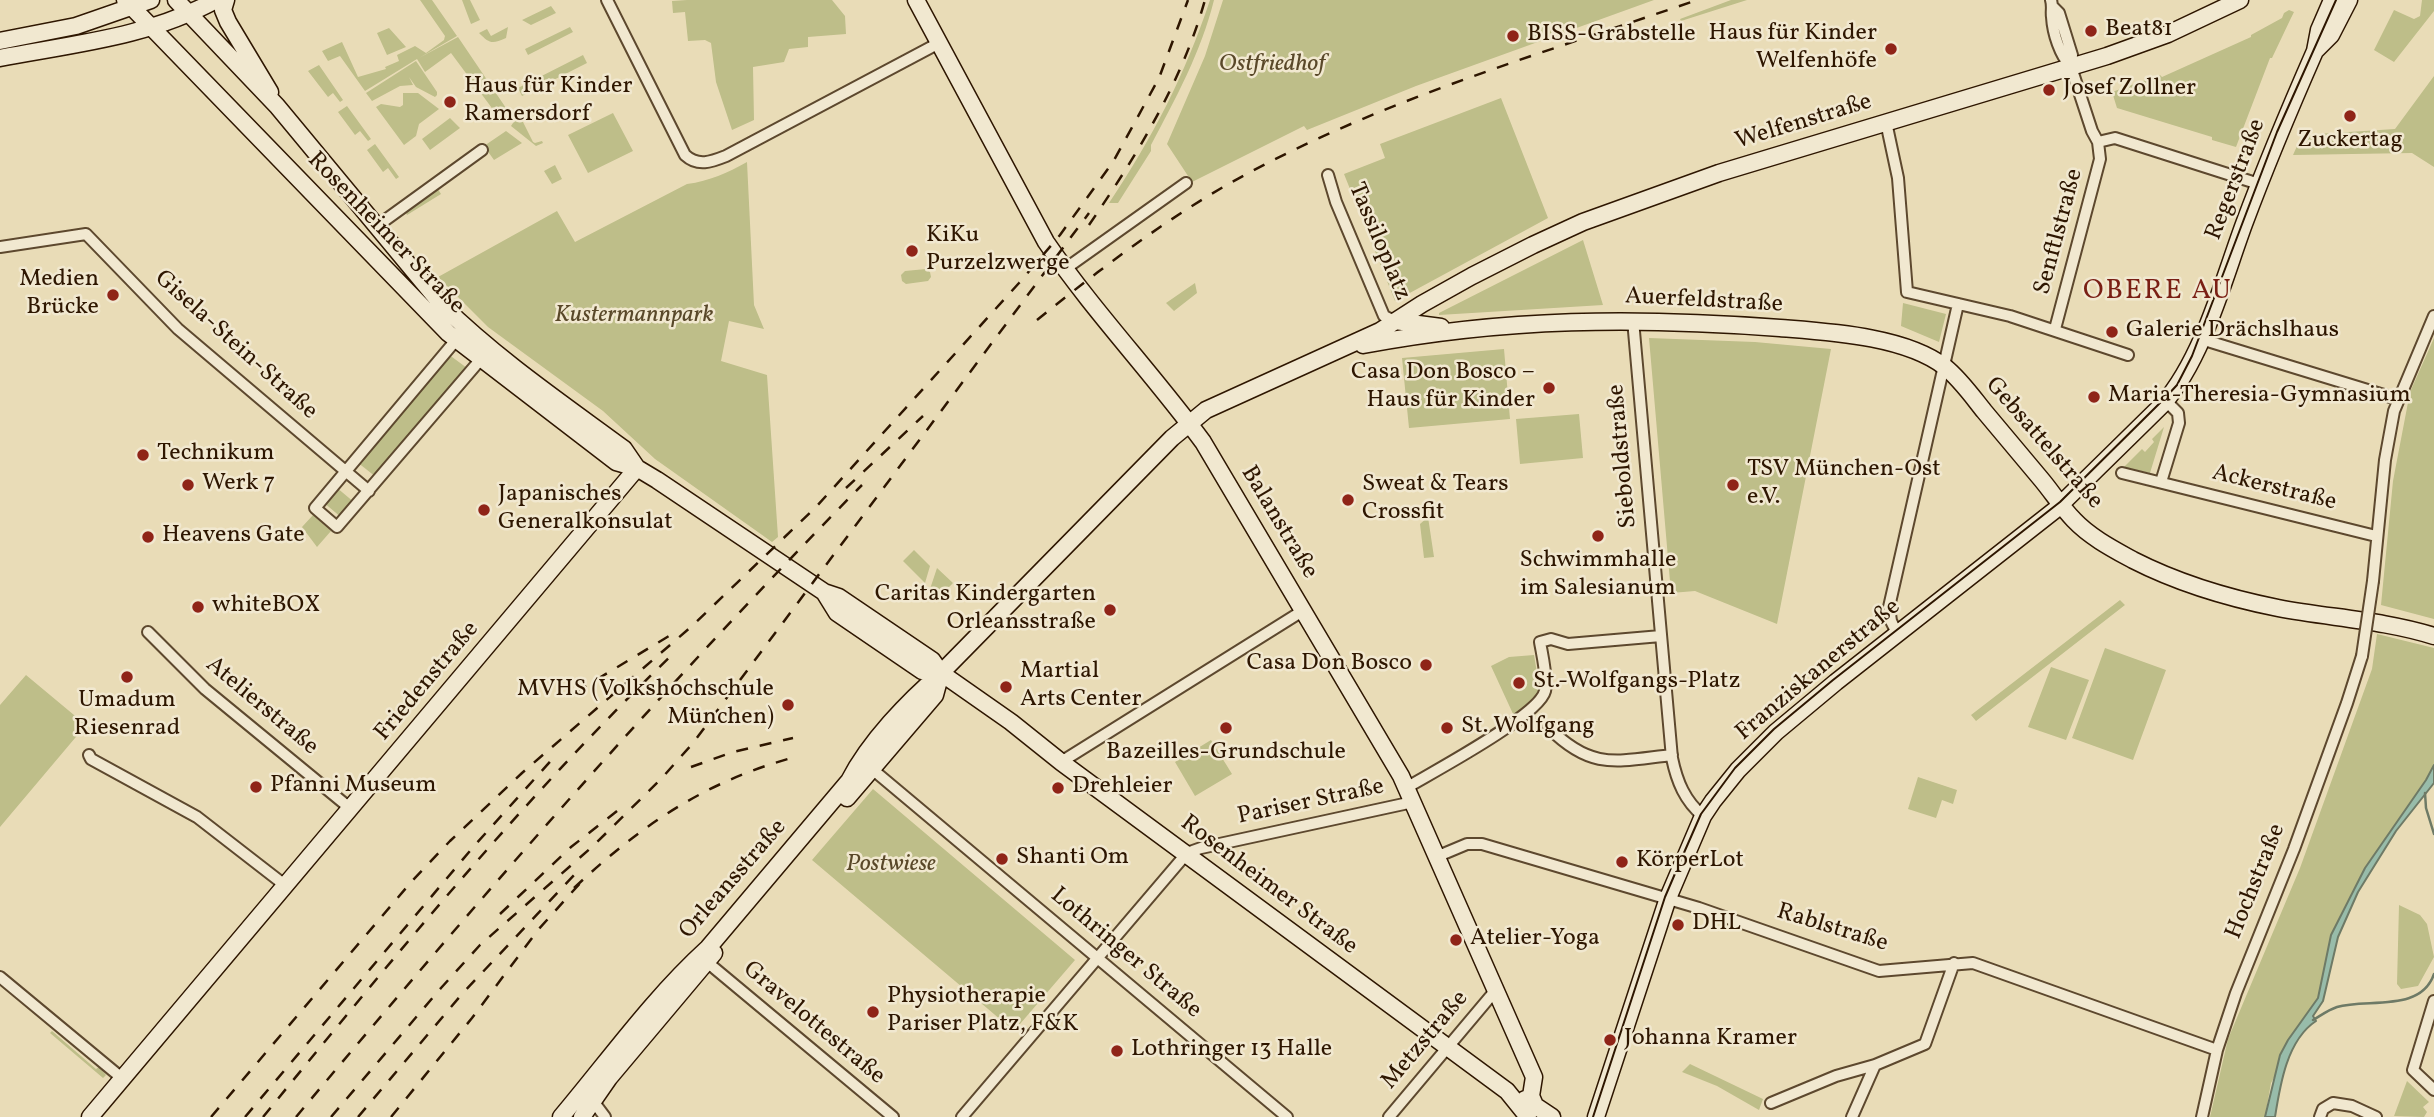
<!DOCTYPE html>
<meta charset="utf-8">
<style>
body{margin:0}
canvas{display:block;background:#e9dcb7}
</style>
<canvas width="2434" height="1117"></canvas>
<script>
const g = document.querySelector('canvas').getContext('2d');
g.lineJoin = 'round';
function paint(path, color) { g.fillStyle = color; g.fill(path, 'evenodd'); }
function strokePath(path, color, width, dash) { g.strokeStyle = color; g.lineWidth = width; g.lineCap = dash ? 'butt' : 'round'; g.setLineDash(dash || []); g.stroke(path); }
function label(font, color, halo, rows, align = 'center') {
  g.font = font + ' Vollkorn,serif'; g.lineWidth = 5; g.setLineDash([]); g.textBaseline = 'middle'; g.strokeStyle = halo; g.fillStyle = color; for (const [text, x, y, turn = 0] of rows) {
    g.save(); g.translate(x, y); g.rotate((+turn || 0) * Math.PI / 180); g.textAlign = isNaN(turn) ? turn : align; if (halo) g.strokeText(text, 0, 0); g.fillText(text, 0, 0); g.restore();
  }
}
paint(new Path2D(`
 M420,0H432L457,36L419,58L458,37L508,111L500,119L451,53L425,72L417,59L365,91L340,56L328,61L322,51L342,42L358,77L386,69L385,67L399,61L397,55L415,46L426,53L444,40L445,36Z
 M462,0H470L480,20L471,24Z
 M687,0H832L845,16L846,34L808,37V47L789,49L784,62L753,67L754,120L732,130L716,82L711,43L705,40L688,41L685,12L673,13L672,1Z
 M1210,0H1214C1201,52 1176,98 1151,145V151L1118,203H1109C1153,137 1185,75 1210,0Z
 M1223,0H1654L1416,86L1307,130L1304,126L1192,182L1167,144L1205,56Z
 M1731,0H1747L1681,21L1680,19Z
 M2422,0H2434V11L2394,62L2374,50L2394,10L2414,19L2420,16Z
 M551,6L556,13L531,25L522,20Z
 M2289,10L2294,12L2291,18L2272,58H2270L2236,147L2212,140V137L2117,108L2112,92L2160,75L2162,77L2251,37V35L2282,18L2284,13Z
 M508,27L506,38C492,44 490,44 479,33L487,29L491,36Z
 M570,27L573,32L528,55L525,49Z
 M389,28L406,47L387,55L377,33Z
 M583,55L587,63L522,96L518,88Z
 M416,61L437,92V95L435,97L416,87L409,77L413,85L400,86L372,101L366,93Z
 M319,65L343,100L340,102L333,93L328,97L308,71Z
 M2434,76V167L2412,153L2293,155L2302,135L2395,129Z
 M403,93H418L439,109L419,124L416,136L404,145L376,107L381,104L400,107L403,105Z
 M1501,98L1548,218L1395,301L1344,174L1385,158L1380,144Z
 M347,106L371,139L368,141L360,131L355,135L338,112Z
 M613,113L633,151L588,173L568,135Z
 M519,114L533,142L535,143L542,141L543,143L536,146L511,126Z
 M450,118L460,128L430,150L422,139Z
 M506,131L522,143L494,160L484,146Z
 M375,144L399,177L396,179L388,168L383,172L367,150Z
 M747,162L754,305L764,329L729,321L721,361L767,375L778,537L772,542L655,459L603,411L488,327L438,277L557,211L575,242L687,184C710,181 727,173 747,162Z
 M555,165L562,179L552,184L544,171Z
 M436,186L441,194L407,215L405,211Z
 M1583,240L1603,305L1439,315V313Z
 M926,269L930,272L931,277L928,281L906,284L902,281L901,275L905,271Z
 M1195,283L1197,293L1174,311L1166,303Z
 M1903,303L1946,314L1939,342L1901,326Z
 M1649,338L1755,342L1831,349L1777,624L1695,591L1671,593Z
 M2434,338V619L2381,605L2393,481L2410,392Z
 M1504,349L1510,419L1409,428L1402,358Z
 M448,354L467,368L376,477L357,462Z
 M1579,414L1583,458L1520,464L1516,419Z
 M2164,427L2150,473L2124,467L2142,449L2145,452L2154,442L2152,439Z
 M336,487L355,503L342,518L323,502Z
 M313,515L331,531L317,547L302,527Z
 M1428,517L1434,557L1424,558L1420,524Z
 M914,550L930,566L925,583L903,561Z
 M937,568L953,583L939,597L930,589Z
 M2120,600L2125,605L1976,721L1971,715Z
 M2377,634L2434,648V765L2426,780L2365,868L2331,935L2318,998L2271,1083L2265,1117H2210L2228,1039L2300,868L2372,669Z
 M2105,648L2166,670L2133,760L2072,738Z
 M1534,655L1540,691L1514,716L1491,666L1509,657Z
 M2051,667L2089,680L2066,740L2028,727Z
 M26,675L86,725L0,827V705Z
 M1211,740L1232,774L1195,796L1175,762Z
 M1918,777L1957,790L1953,804L1942,800L1936,818L1908,809Z
 M873,789L1075,960L1014,1031L812,860Z
 M2399,905L2420,915L2427,924L2434,957L2418,986L2401,989L2397,984Z
 M52,1031L96,1069L99,1067L106,1075L103,1078L50,1033Z
 M1690,1064L1763,1099L1759,1110L1717,1086L1682,1072Z
 M2407,1081L2429,1102L2423,1107L2427,1112L2424,1117L2394,1116Z`), '#bebe89');
const water = new Path2D(`
 M2434,765V783L2396,831L2358,892L2338,937L2323,1001L2313,1016L2316,1021C2287,1040 2280,1085 2275,1117H2265L2280,1055L2288,1040L2318,998L2331,935L2365,868L2426,780Z`);
paint(water, '#98bcaa');
strokePath(water, '#6e7a66', 2);
strokePath(new Path2D(`
 M2425,793L2426,808L2434,834
 M2313,1020C2320,1016 2328,1010 2337,1007C2367,998 2421,1013 2434,974`), '#6e7a66', 2.5);
strokePath(new Path2D(`
 M1538,716L1549,728`), '#c4b492', 10, [10, 5]);
const street = new Path2D(`
 M607,0L685,155C698,167 711,162 726,156L939,43
 M2051,0C2053,7 2051,11 2052,17C2053,34 2060,55 2071,67
 M2053,7L2059,13L2072,55L2071,67L2092,131L2098,142L2100,159L2055,329
 M1886,122L1898,178L1907,292L2010,316L2128,355
 M2098,142L2115,138L2259,184
 M1328,175L1336,202L1384,316L1395,321
 M377,226L482,150
 M0,247L86,234L178,329L369,491
 M1065,269L1186,183
 M1633,320L1672,758C1677,782 1685,801 1703,816
 M2201,339L2397,399
 M456,340L315,508L337,527L481,359
 M2122,473L2376,536
 M2161,482L2179,423L2178,413L2166,401
 M2373,581L2385,460L2394,411L2434,316
 M148,632L205,689L351,809
 M1897,633L1891,621L1889,607L1958,304
 M1549,728C1592,771 1617,761 1672,755
 M89,755L91,759L197,817L286,886
 M1061,762L1304,610
 M872,769L1287,1117
 M1406,788C1431,773 1539,716 1545,691C1548,679 1542,654 1540,642L1551,639L1568,644L1661,636
 M1436,857L1467,844H1482L1699,908L1879,971L1973,963L2217,1050
 M707,962L893,1117
 M0,977L123,1079
 M2434,1001L2413,1070L2434,1090
 M590,1097L605,1117
 M1771,1103L1836,1076L1875,1065L1925,1044L1954,963
 M962,1117L1187,853L1201,848L1413,802
 M1389,1117L1495,991
 M1852,1117L1875,1065
 M2202,1117L2217,1050L2236,993L2294,849L2347,703L2362,656
 M2320,1117L2323,1109L2333,1103L2352,1106L2376,1117`);
const secondary = new Path2D(`
 M125,0L448,333L616,462L637,468L657,480L824,592L839,597L932,660L941,673L1011,722L1061,762L1507,1091L1528,1117
 M176,0L277,106L442,305C497,359 563,404 624,449L637,468
 M226,0L223,10L228,22L270,92
 M916,0L1046,242C1094,312 1153,374 1203,442L1401,776L1534,1077L1531,1096L1534,1103
 M0,41L76,26L151,0
 M2315,51L2331,35L2349,0
 M0,58C73,44 149,37 216,0
 M1395,321L1441,327
 M1363,345C1506,318 1636,317 1780,328C1829,332 1905,336 1945,367C1960,379 1972,396 1984,411C2003,434 2022,456 2041,479C2052,492 2062,508 2074,520C2090,537 2113,549 2133,560C2178,583 2228,598 2278,608C2330,618 2383,620 2434,636
 M824,592L837,613L922,671L941,673
 M847,798L935,695L941,673
 M1525,1099L1552,1117
 M90,1117L637,468
 M561,1117C609,1060 653,998 708,948L849,781C869,742 908,701 941,673L1172,438L1206,410L1380,331L1422,304L1472,276L1533,245L1583,222L1719,173L2107,56L2168,34L2240,0
 M582,1117L609,1078L714,953
 M1596,1117L1668,898L1703,816L1713,801L1738,770L1776,732L1836,682L2055,510L2163,404C2203,358 2223,281 2244,224C2266,165 2290,108 2315,51L2319,30L2332,0`);
strokePath(street, '#5d482e', 14);
strokePath(secondary, '#2e1600', 19);
strokePath(street, '#f1e8d0', 10);
strokePath(secondary, '#f1e8d0', 16);
strokePath(new Path2D(`
 M1593,1117L1665,897L1683,855L1701,814L1735,768L1774,729L1833,680L2060,502L2165,398L2177,385L2192,356L2277,132L2336,0`), '#2e1600', 2);
strokePath(new Path2D(`
 M1089,225C1137,155 1182,82 1205,0
 M1037,320C1099,270 1163,221 1232,182C1377,101 1541,54 1697,0
 M846,488L923,416
 M576,692L669,636
 M691,767L733,752L793,738
 M574,888C641,825 706,781 795,757
 M500,914L571,847L621,808
 M211,1117L412,881L450,841L522,773L692,626L816,507L1019,283L1060,235L1113,162L1159,78L1188,0
 M245,1117L475,845L557,754
 M263,1117C394,957 525,796 674,653
 M296,1117C478,900 663,687 862,485
 M331,1117L441,988L480,945L592,847L661,779L693,743L1089,213
 M358,1117L462,994L577,872
 M391,1117L472,1018L538,930L582,881`), '#2e1600', 2.5, [12, 12]);
const streetBridge = new Path2D(`
 M2362,656L2373,581`);
strokePath(streetBridge, '#5d482e', 14, []);
strokePath(streetBridge, '#f1e8d0', 10);
for (const [x, y, r, color] of [
 [2091,31,7,"#8f2418"],
 [1513,36,7,"#8f2418"],
 [1891,49,7,"#8f2418"],
 [2049,90,7,"#8f2418"],
 [450,102,7,"#8f2418"],
 [2350,116,7,"#8f2418"],
 [912,251,7,"#8f2418"],
 [113,295,7,"#8f2418"],
 [2112,332,7,"#8f2418"],
 [1549,388,7,"#8f2418"],
 [2094,397,7,"#8f2418"],
 [143,455,7,"#8f2418"],
 [188,485,7,"#8f2418"],
 [1733,485,7,"#8f2418"],
 [1348,500,7,"#8f2418"],
 [484,510,7,"#8f2418"],
 [1598,536,7,"#8f2418"],
 [148,537,7,"#8f2418"],
 [198,607,7,"#8f2418"],
 [1110,610,7,"#8f2418"],
 [1426,665,7,"#8f2418"],
 [127,677,7,"#8f2418"],
 [1519,683,7,"#8f2418"],
 [1006,687,7,"#8f2418"],
 [788,705,7,"#8f2418"],
 [1226,728,7,"#8f2418"],
 [1447,728,7,"#8f2418"],
 [256,787,7,"#8f2418"],
 [1058,788,7,"#8f2418"],
 [1002,859,7,"#8f2418"],
 [1622,862,7,"#8f2418"],
 [1678,925,7,"#8f2418"],
 [1456,940,7,"#8f2418"],
 [873,1012,7,"#8f2418"],
 [1610,1040,7,"#8f2418"],
 [1117,1051,7,"#8f2418"]
]) { const dot = new Path2D(); dot.arc(x, y, r, 0, 2 * Math.PI); g.fillStyle = color; g.fill(dot); strokePath(dot, '#f1e8d0', 2.5); }
label('24px', '#2e1600', '#f1e8d0', [
 ["Beat81",2105,31],
 ["Haus für Kinder",1877,35,"right"],
 ["Welfenhöfe",1877,63,"right"],
 ["BISS-Grabstelle",1527,36],
 ["Haus für Kinder",464,88],
 ["Ramersdorf",464,116],
 ["Josef Zollner",2063,90],
 ["Zuckertag",2350,142,"center"],
 ["KiKu",926,237],
 ["Purzelzwerge",926,265],
 ["Medien",99,281,"right"],
 ["Brücke",99,309,"right"],
 ["Galerie Drächslhaus",2126,332],
 ["Casa Don Bosco –",1535,374,"right"],
 ["Haus für Kinder",1535,402,"right"],
 ["Maria-Theresia-Gymnasium",2108,397],
 ["Technikum",157,455],
 ["TSV München-Ost",1747,471],
 ["e.V.",1747,499],
 ["Werk 7",202,485],
 ["Sweat & Tears",1362,486],
 ["Crossfit",1362,514],
 ["Japanisches",498,496],
 ["Generalkonsulat",498,524],
 ["Heavens Gate",162,537],
 ["Schwimmhalle",1598,562,"center"],
 ["im Salesianum",1598,590,"center"],
 ["Caritas Kindergarten",1096,596,"right"],
 ["Orleansstraße",1096,624,"right"],
 ["whiteBOX",212,607],
 ["Casa Don Bosco",1412,665,"right"],
 ["Martial",1020,673],
 ["Arts Center",1020,701],
 ["St.-Wolfgangs-Platz",1533,683],
 ["MVHS (Volkshochschule",774,691,"right"],
 ["München)",774,719,"right"],
 ["Umadum",127,702,"center"],
 ["Riesenrad",127,730,"center"],
 ["St. Wolfgang",1461,728],
 ["Bazeilles-Grundschule",1226,754,"center"],
 ["Pfanni Museum",270,787],
 ["Drehleier",1072,788],
 ["Shanti Om",1016,859],
 ["KörperLot",1636,862],
 ["DHL",1692,925],
 ["Atelier-Yoga",1470,940],
 ["Physiotherapie",887,998],
 ["Pariser Platz, F&K",887,1026],
 ["Johanna Kramer",1624,1040],
 ["Lothringer 13 Halle",1131,1051]
], 'left');
label('italic 24px', '#594829', '#f1e8d0', [
 ["Ostfriedhof",1272,66],
 ["Kustermannpark",634,317],
 ["Postwiese",891,866]
]);
label('24px', '#2e1600', '#f1e8d0', [
 ["Welfenstraße",1804,123,-17],
 ["Regerstraße",2237,180,-69],
 ["Senftlstraße",2060,232,-75],
 ["Rosenheimer Straße",385,234,46],
 ["Tassiloplatz",1378,242,67],
 ["Auerfeldstraße",1704,302,3],
 ["Gisela-Stein-Straße",235,346,42],
 ["Gebsattelstraße",2043,444,49],
 ["Sieboldstraße",1624,456,-95],
 ["Ackerstraße",2274,489,14],
 ["Balanstraße",1278,523,59],
 ["Franziskanerstraße",1819,671,-40],
 ["Friedenstraße",428,682,-50],
 ["Atelierstraße",261,707,40],
 ["Pariser Straße",1311,803,-12],
 ["Orleansstraße",734,880,-49],
 ["Hochstraße",2257,882,-68],
 ["Rosenheimer Straße",1268,886,37],
 ["Rablstraße",1832,929,17],
 ["Lothringer Straße",1125,954,40],
 ["Gravelottestraße",813,1024,40],
 ["Metzstraße",1426,1041,-50]
]);
g.letterSpacing = '2px';
label('28px', '#7a1f14', '#f1e8d0', [
 ["OBERE AU",2158,293]
]);
g.letterSpacing = '0px';
</script>
